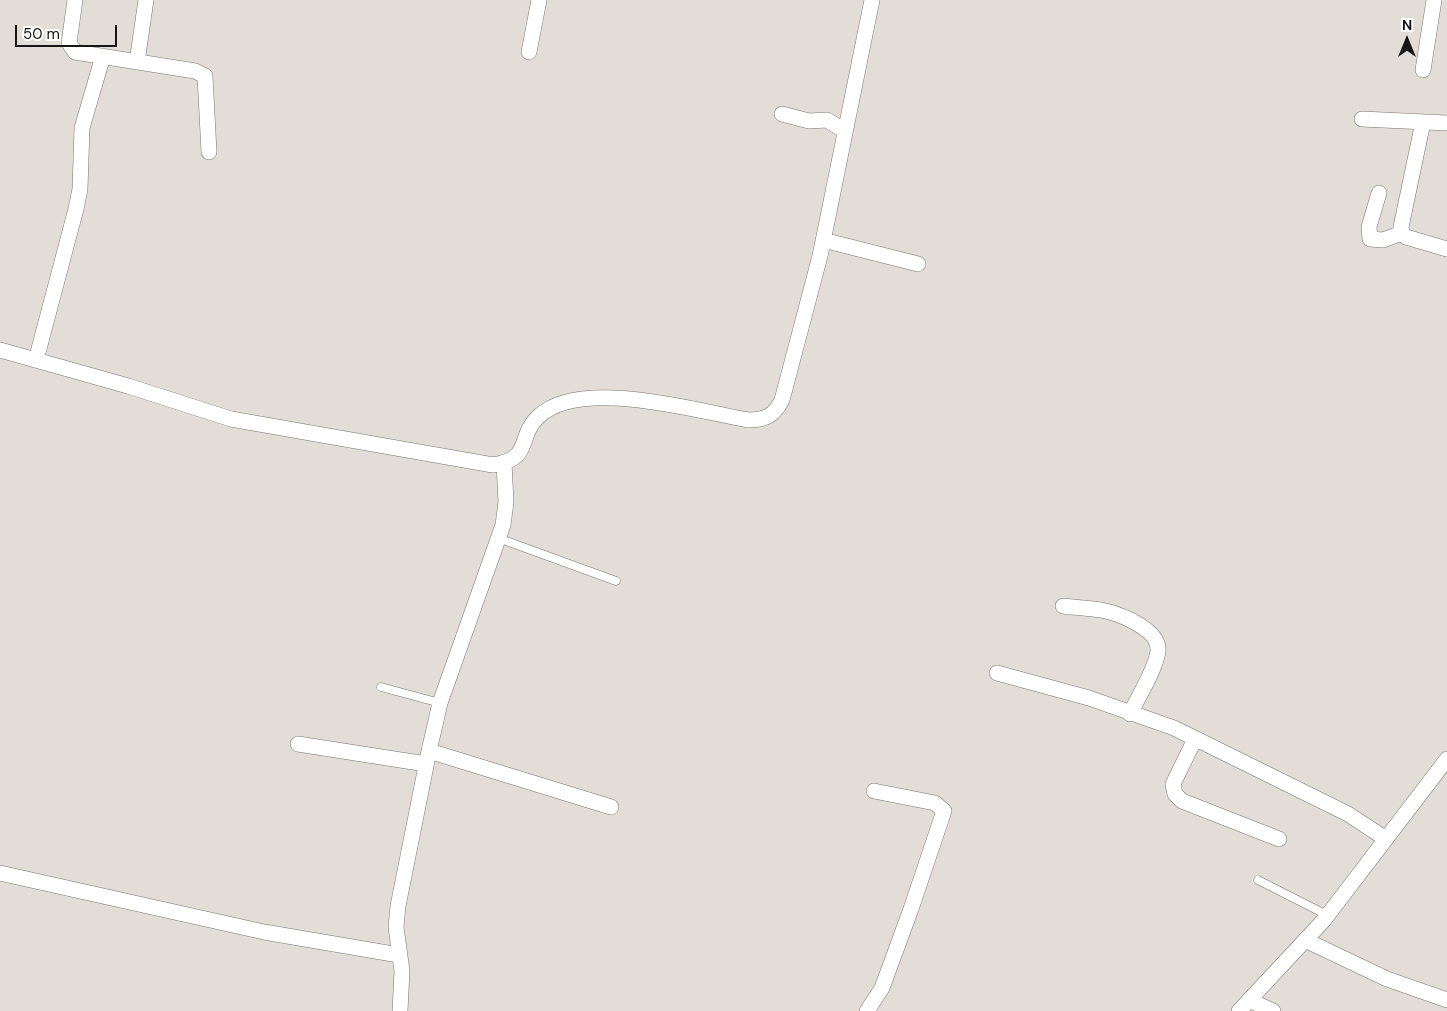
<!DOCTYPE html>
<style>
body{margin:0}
#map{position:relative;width:1447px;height:1011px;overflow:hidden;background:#e3ddd7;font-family:"DM Sans",sans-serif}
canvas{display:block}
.north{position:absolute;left:1382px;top:15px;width:50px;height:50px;-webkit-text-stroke:4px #fff;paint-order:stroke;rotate:0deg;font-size:14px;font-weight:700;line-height:20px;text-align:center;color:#181614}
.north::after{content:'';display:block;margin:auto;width:18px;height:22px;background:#181614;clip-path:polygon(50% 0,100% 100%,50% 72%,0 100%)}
.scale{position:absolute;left:15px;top:25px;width:102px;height:22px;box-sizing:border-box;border:2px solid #181614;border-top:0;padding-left:6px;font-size:15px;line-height:18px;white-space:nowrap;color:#181614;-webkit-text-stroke:4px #fff;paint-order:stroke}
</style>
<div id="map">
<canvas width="1447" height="1011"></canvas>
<div class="north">N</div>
<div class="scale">50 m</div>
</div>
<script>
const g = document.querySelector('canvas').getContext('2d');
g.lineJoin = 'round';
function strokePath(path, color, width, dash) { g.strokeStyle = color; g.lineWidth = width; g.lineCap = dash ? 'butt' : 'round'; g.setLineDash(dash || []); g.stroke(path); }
const lane = new Path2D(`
 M498,538L616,581
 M381,687L440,703
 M1258,880L1327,915`);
const street = new Path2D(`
 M75,0L69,43L75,52L195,71L205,76L209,152
 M529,52L539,0
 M137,62L146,0
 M1423,70L1434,0
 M782,114L809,121L827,120L845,131
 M1362,119L1447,123
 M1423,122L1401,227L1402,233L1406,237L1447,249
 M1379,193L1369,227L1370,239L1383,240L1402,233
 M823,240L918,264
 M0,350L128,386L231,419L493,465C534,458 516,437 539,416C581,377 697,411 748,420C765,420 774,416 782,400L820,256L872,0
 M36,360L76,209L80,189L82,128L103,56
 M1063,606C1077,608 1092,608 1106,611C1122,615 1160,630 1158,651C1156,669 1138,697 1130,714
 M997,673L1089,698L1174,728L1348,814L1386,839
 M1195,739L1173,784L1175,794L1182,801L1279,839
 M298,744L426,764
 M429,751L611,807
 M0,873L264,932L399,955
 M1305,940L1387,979L1447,1000
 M1249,1000L1273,1011
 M400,1011L402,971L396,927L398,906L429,751L440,703L503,525L506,502L504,463
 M867,1011L882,988L911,909L944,811L935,803L874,791
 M1239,1011L1324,920L1447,759`);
strokePath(lane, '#7a7570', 9);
strokePath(street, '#7a7570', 16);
strokePath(lane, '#fff', 8);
strokePath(street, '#fff', 15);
</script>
